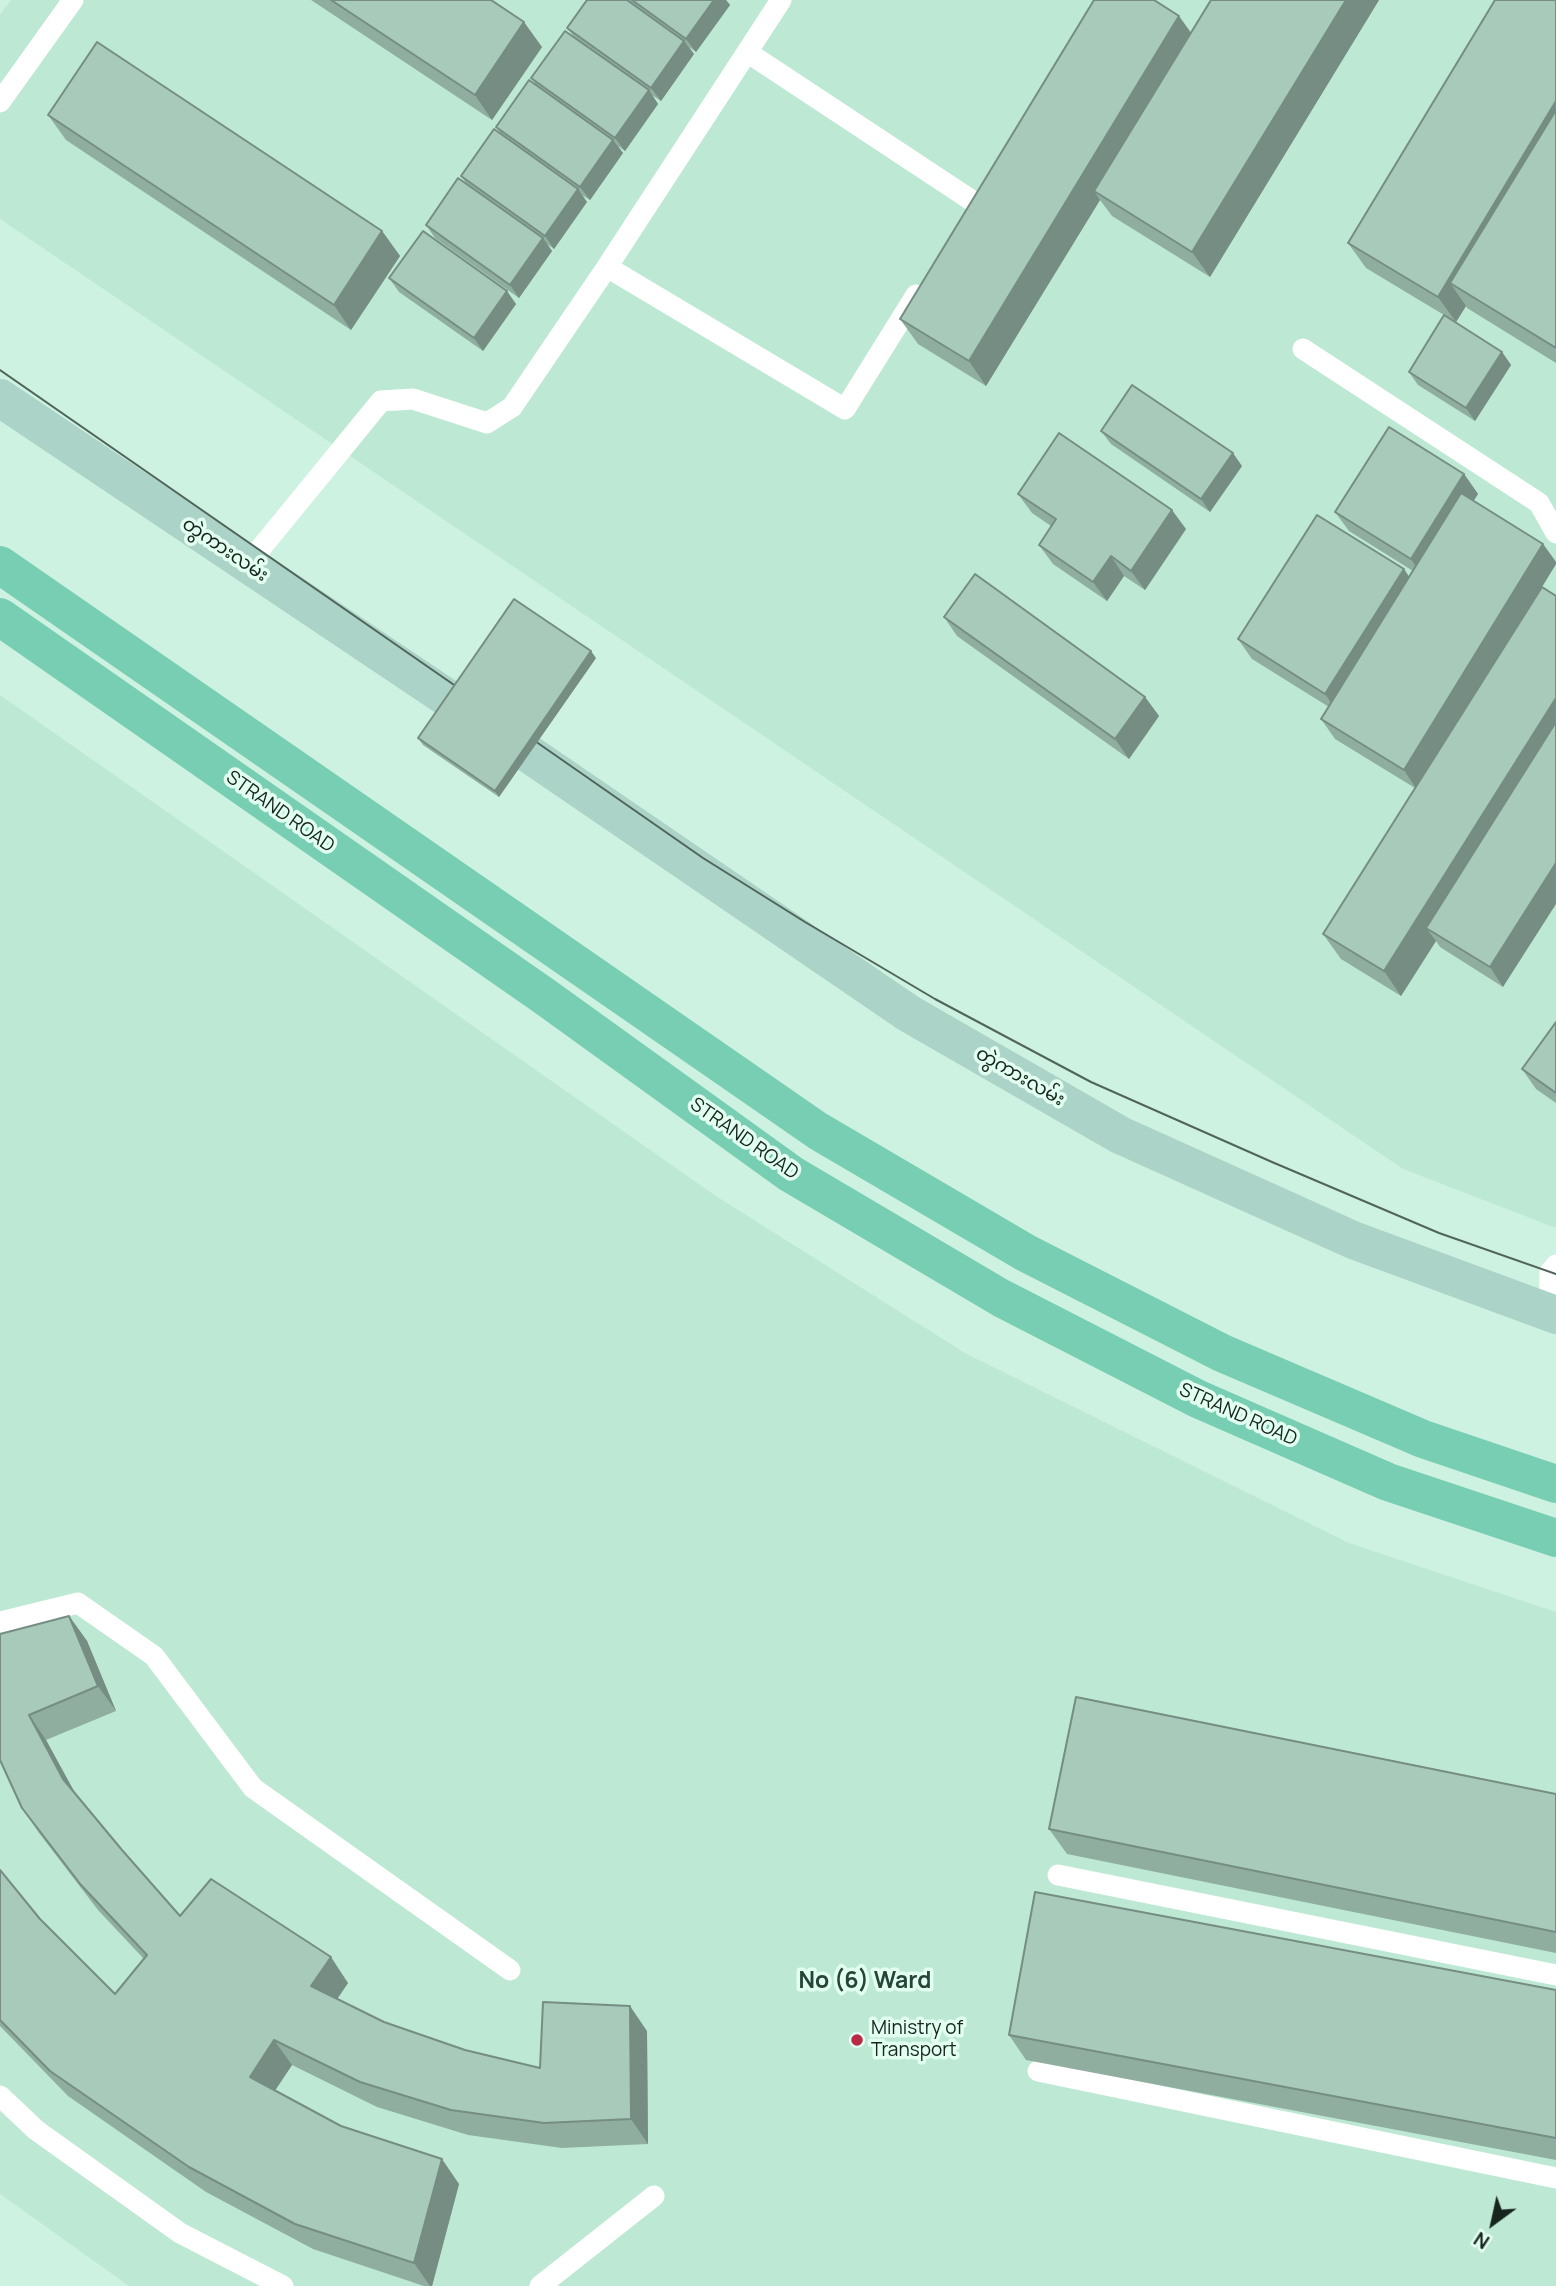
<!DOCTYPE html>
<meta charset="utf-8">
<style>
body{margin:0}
#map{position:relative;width:1556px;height:2286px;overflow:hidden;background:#cef2e1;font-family:Manrope,sans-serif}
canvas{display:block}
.north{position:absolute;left:1458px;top:2188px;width:70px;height:70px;-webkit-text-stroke:5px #e1fef0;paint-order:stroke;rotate:213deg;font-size:19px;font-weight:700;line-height:28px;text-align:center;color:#17251f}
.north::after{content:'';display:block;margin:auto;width:24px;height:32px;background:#17251f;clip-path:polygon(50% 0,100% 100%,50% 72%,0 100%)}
</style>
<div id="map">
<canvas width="1556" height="2286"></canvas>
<div class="north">N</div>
</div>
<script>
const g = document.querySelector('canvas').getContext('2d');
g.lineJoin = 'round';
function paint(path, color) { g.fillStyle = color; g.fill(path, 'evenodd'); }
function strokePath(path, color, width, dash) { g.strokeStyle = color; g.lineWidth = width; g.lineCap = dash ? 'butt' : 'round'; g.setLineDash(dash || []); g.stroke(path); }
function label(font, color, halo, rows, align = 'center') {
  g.font = font + ' Manrope,"Noto Sans Myanmar",sans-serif'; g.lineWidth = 7; g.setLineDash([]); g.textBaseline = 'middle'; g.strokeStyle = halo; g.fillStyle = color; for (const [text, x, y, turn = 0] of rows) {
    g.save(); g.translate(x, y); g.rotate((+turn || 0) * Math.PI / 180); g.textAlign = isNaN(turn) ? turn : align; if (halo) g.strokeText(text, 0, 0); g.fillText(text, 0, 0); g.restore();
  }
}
paint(new Path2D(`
 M11,0H1556V1228L1403,1169L0,219V15Z
 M0,695L716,1196L965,1353L1349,1543L1556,1612V2286H129L0,2194Z`), '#bde9d4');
strokePath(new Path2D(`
 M747,52L974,202
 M0,102L73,0
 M607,267L845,409L916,295
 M1303,349L1539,503L1556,533
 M247,565L381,401L413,399L487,423L512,407L607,267L781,0
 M1549,1312L1550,1272L1556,1265
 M0,1622L78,1603L154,1656L253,1788L510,1970
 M1058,1875L1556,1975
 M1038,2071L1556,2178
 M0,2096L36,2130L180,2233L283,2286
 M540,2286L654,2196`), '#fff', 21);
strokePath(new Path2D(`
 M0,398L452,701
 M529,754L908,1013L1120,1135L1353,1240L1556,1315`), '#acd3c7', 38);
strokePath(new Path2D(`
 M0,565L818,1131L1026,1253L1222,1353L1423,1439L1556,1484
 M0,617L544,996L791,1174L1001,1298L1198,1399L1388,1482L1556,1538`), '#78ceb3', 38);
strokePath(new Path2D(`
 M0,370L470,696
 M522,732L703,858L805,922L935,999L1091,1082L1272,1162L1439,1233L1556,1274`), '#4f645a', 2);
paint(new Path2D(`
 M311,0H491L542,47L492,120Z
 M587,0H726L730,5L696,52L689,47L694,54L661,101L652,95L658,104L625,151L618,146L623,153L590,200L582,195L587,202L554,249L547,244L552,251L519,298L435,238L426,225L466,183L461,176L501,134L496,127L536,85L531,78L575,38L567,28Z
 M1211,0H1379L1210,277L1112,216L1100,200L986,386L918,344L900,319L1191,33Z
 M1556,0V363L1467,308L1466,306L1456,322L1502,352L1511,365L1475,421L1418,385L1409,372L1444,315L1366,268L1348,243Z
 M48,115L382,231L400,256L351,330L66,140Z
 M389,278L516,304L483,351L399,292Z
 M1101,431L1242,466L1210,512L1111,444Z
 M1464,474L1478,494L1473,501L1543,544L1556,562V564L1542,587L1503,987L1440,947L1436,941L1401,996L1341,959L1323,934L1415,788L1335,739L1321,719L1329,707L1252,659L1238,639L1404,569L1409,577L1413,571L1349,531L1335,512Z
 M1018,494L1186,529L1145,590L1124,576L1107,601L1053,564L1039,545L1051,526L1032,513Z
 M944,617L1145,697L1159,716L1129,759L957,636Z
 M596,658L499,797L423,745L418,738Z
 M1556,1022V1103L1536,1089L1522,1069Z
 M69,1616L87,1641L116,1711L46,1740L75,1793L122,1850L180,1916L348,1983L337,1999L384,2022L465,2050L540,2068L647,2031L648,2144L562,2148L468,2135L377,2107L292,2065L275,2091L341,2126L459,2184L432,2286H424L313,2249L206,2192L68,2096L0,2026V1870L40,1919L115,1994L144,1959L98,1910L39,1833L22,1808L0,1760Z
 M1556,1794V1953L1067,1854L1049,1829Z
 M1556,1990V2160L1026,2060L1009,2035Z`), '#90aea0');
paint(new Path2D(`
 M714,0H726L730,5L696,52L686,39Z
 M1346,0H1379L1210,277L1192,252Z
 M1179,16L1197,41L1094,191L1100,200L986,386L969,361Z
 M524,22L542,47L492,120L475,95Z
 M684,41L694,54L661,101L651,88Z
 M649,90L658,104L625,151L615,138Z
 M1556,101V155L1450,283L1466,306L1456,322L1438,297Z
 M613,140L623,153L590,200L580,187Z
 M578,189L587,202L554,249L545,236Z
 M382,231L400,256L351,330L334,305Z
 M543,238L552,251L519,298L510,285Z
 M507,291L516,304L483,351L474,338Z
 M1502,352L1511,365L1475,421L1466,408Z
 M1233,453L1242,466L1210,512L1201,499Z
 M1464,474L1478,494L1424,579L1411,559Z
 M1172,510L1186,529L1145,590L1131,571Z
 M1543,544L1556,562V564L1417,790L1404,770Z
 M1111,556L1124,576L1107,601L1093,582Z
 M1404,569L1417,589L1339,714L1325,694Z
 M591,651L596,658L499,797L495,791Z
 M1145,697L1159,716L1129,759L1115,739Z
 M1556,698V751L1426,928L1436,941L1401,996L1384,971Z
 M1556,863V904L1503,987L1490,967Z
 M69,1616L87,1641L116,1711L98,1686Z
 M29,1715L46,1740L81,1804L63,1779Z
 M331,1957L348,1983L329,2011L311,1986Z
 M630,2006L647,2031L648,2144L631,2119Z
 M274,2040L292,2065L267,2102L250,2077Z
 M442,2159L459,2184L432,2286H430L414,2263Z`), '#758d82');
const building = new Path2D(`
 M331,0H491L524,22L475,95Z
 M587,0H627L684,41L651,88L567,28Z
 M632,0H714L686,39Z
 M1094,0H1154L1179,16L969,361L900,319Z
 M1211,0H1346L1192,252L1094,191Z
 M1495,0H1556V101L1438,297L1348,243Z
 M565,31L649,90L615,138L531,78Z
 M97,42L382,231L334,305L48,115Z
 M529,80L613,140L580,187L496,127Z
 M1556,110V348L1450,283Z
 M494,129L578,189L545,236L461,176Z
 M458,178L543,238L510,285L426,225Z
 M423,231L507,291L474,338L389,278Z
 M1444,315L1502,352L1466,408L1409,372Z
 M1132,385L1233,453L1201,499L1101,431Z
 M1389,427L1464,474L1411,559L1335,512Z
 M1059,433L1172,510L1131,571L1111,556L1093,582L1039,545L1056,519L1018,494Z
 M1461,493L1543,544L1404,770L1321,719Z
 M1317,515L1404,569L1325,694L1238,639Z
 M975,574L1145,697L1115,739L944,617Z
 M1542,587L1556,596V698L1384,971L1323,934Z
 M514,599L591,651L495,791L418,738Z
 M1556,722V863L1490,967L1426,928Z
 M1556,1022V1093L1522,1069Z
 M69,1616L98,1686L29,1715L63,1779L122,1850L180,1916L211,1879L331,1957L311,1986L384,2022L465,2050L540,2068L543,2002L630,2006L631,2119L544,2123L451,2110L360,2082L274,2040L250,2077L341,2126L442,2159L414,2263L295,2224L189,2167L50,2071L0,2020V1870L40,1919L115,1994L147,1955L81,1885L22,1808L0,1760V1634Z
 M1076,1697L1556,1794V1932L1049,1829Z
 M1035,1892L1556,1990V2138L1009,2035Z`);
paint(building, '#a7caba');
strokePath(building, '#758d82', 2);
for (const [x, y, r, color] of [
 [857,2040,7,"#ba2945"]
]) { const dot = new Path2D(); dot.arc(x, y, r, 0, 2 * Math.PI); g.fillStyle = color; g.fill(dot); strokePath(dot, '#e1fef0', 2.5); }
label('19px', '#17251f', '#e1fef0', [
 ["တွဲကားလမ်း",225,550,34],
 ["STRAND ROAD",280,812,35],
 ["တွဲကားလမ်း",1020,1077,30],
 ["STRAND ROAD",744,1139,35],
 ["STRAND ROAD",1238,1415,24]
]);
label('19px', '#17251f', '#e1fef0', [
 ["Ministry of",871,2029],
 ["Transport",871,2051]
], 'left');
label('bold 23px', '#264538', '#e1fef0', [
 ["No (6) Ward",865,1982]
]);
</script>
